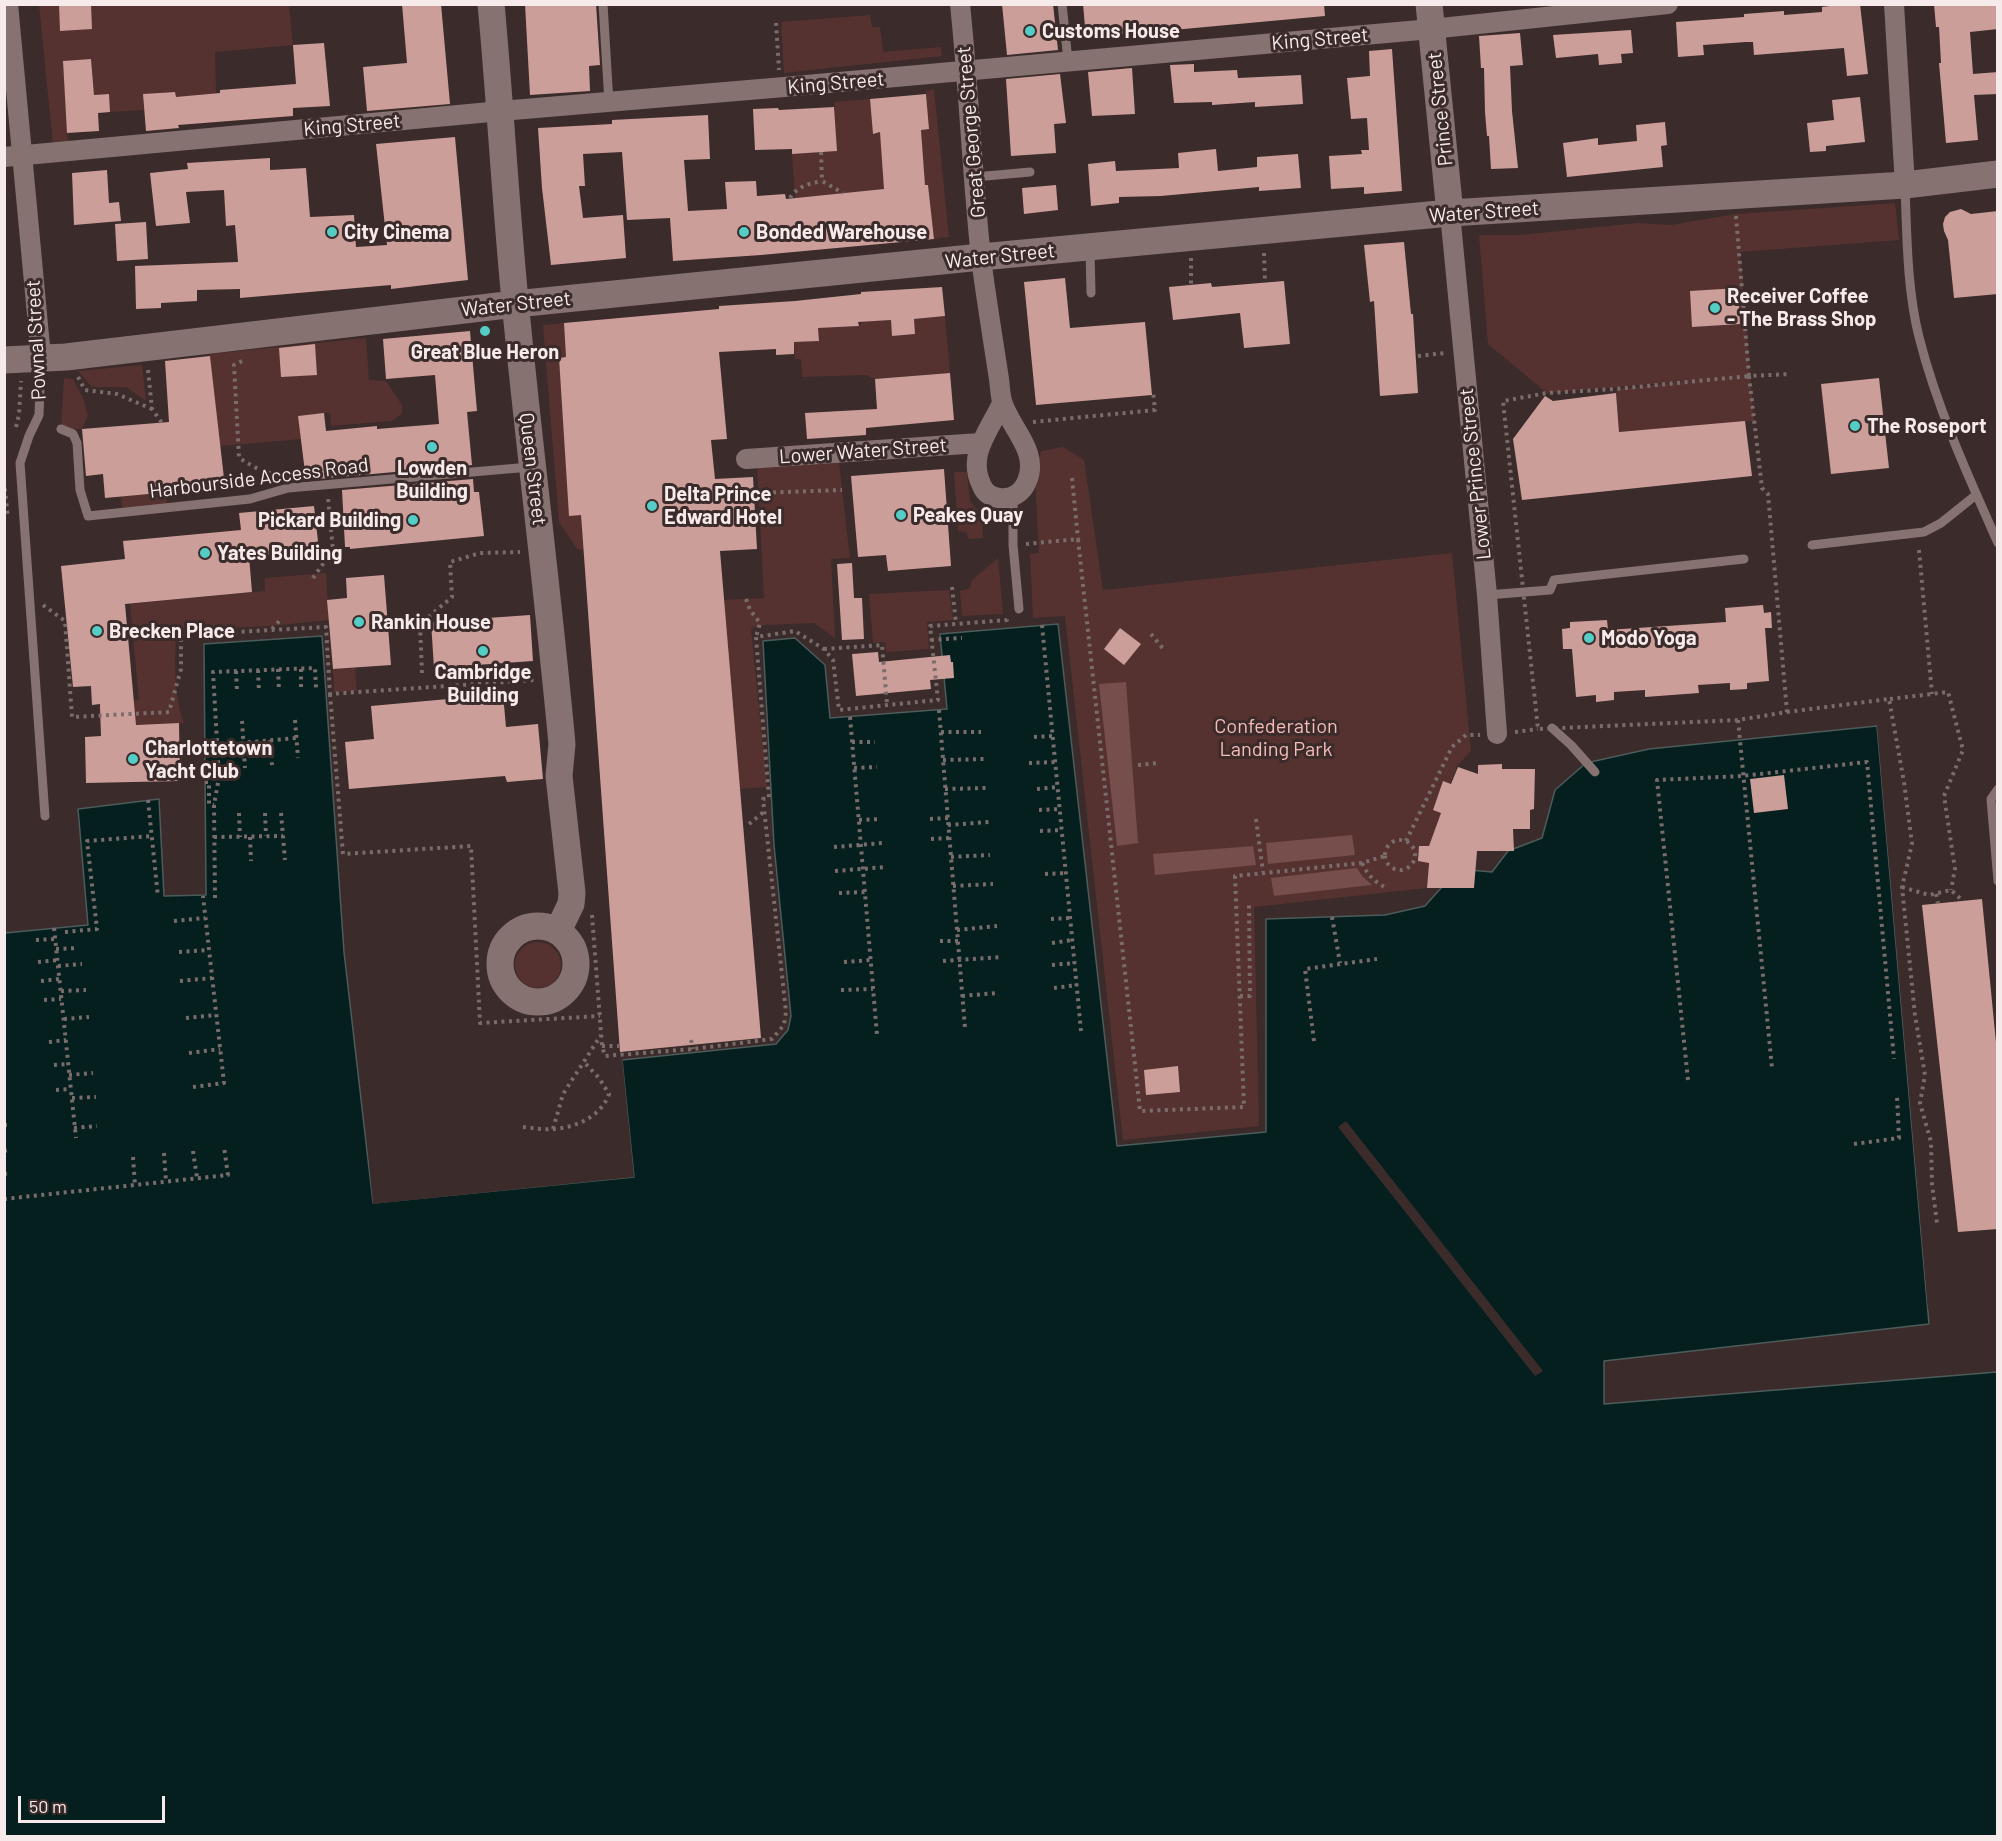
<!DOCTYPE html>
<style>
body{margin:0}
#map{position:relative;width:2002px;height:1841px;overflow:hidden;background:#3b2b2a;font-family:Barlow,sans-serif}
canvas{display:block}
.frame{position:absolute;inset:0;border:6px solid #f6ebea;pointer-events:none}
.scale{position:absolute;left:18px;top:1796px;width:147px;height:27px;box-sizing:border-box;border:3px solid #f6ebea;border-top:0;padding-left:8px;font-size:18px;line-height:21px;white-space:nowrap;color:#f6ebea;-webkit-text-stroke:4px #3b2b2a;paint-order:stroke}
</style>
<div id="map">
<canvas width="2002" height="1841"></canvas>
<div class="frame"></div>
<div class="scale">50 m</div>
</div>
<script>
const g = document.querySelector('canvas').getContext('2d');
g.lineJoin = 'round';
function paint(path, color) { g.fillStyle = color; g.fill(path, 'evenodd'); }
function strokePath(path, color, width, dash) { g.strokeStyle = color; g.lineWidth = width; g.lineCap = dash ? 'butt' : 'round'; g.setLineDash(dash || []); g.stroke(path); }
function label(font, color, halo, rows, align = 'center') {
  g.font = font + ' Barlow,sans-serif'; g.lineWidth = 6; g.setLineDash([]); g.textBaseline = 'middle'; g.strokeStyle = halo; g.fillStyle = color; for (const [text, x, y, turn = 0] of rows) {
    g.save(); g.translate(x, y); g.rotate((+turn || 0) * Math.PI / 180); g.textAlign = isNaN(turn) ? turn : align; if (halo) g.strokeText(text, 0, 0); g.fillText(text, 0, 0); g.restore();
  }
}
paint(new Path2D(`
 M39,5H289L293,45L215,52L216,93L176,98L175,92L143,94L144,110L110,112L109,94L94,95L91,59L63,61L68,142L53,144Z
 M870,15L872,27H880L883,52L941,47L942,56L784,73L781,22Z
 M934,89L949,237L934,239L928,185L795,198L792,154L836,151L834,102L870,99L873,134L880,132L924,174L921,130L929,128L926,91Z
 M1895,203L1899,240L1740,252L1754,421L1619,432L1616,389L1688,381L1547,393L1488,344L1479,235H1520L1638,223L1671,225L1736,214Z
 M945,316L950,373L875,379L866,375L802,377L801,359H795L794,342L819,341L818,328L859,326L863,321L891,320L892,336L915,334L914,319Z
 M564,323L566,357L559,358L569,515H581L583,550L577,549L559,522L543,325Z
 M366,338L369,380L386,381L402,405V414L392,421L331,426L330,413L299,416L301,439L219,446L210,354Z
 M142,365L146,401L126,387H92L78,371Z
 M64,378L73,379L83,398L88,415L82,429H61Z
 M1063,447L1084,460L1103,590L1452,553L1471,751L1457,766L1450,784L1443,782L1433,810L1441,813L1429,846L1427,888L1254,907L1259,1126L1123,1140L1065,616L1033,618L1030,554L1039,553L1035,480L1041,451Z
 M839,462L850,558L831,559L835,638L814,623L765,625L751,628L767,787L740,789L722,600L764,598L757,466Z
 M954,472H967L970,501L982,515L983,538L969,539L966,532L958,531Z
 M166,492L167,505L122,508L121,496Z
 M998,558L1003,614L962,616L960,591L970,588L972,580Z
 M326,573L329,620L270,626L176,630C175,662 173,693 184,723L100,726L99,706L139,700L130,604L265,591V578Z
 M949,590L953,620L927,622L929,649L886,652L885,642L873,643L869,594Z
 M355,668L357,691L334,692L333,669Z
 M515 965a23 23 0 1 1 46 0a23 23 0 1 1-46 0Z`), '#553230');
paint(new Path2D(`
 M1126,682L1138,843L1117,846L1099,684Z
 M1352,835L1355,855L1268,864L1266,843Z
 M1253,846L1256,865L1155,875L1153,854Z
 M1357,868L1362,876L1372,885L1274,896L1271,878Z`), '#764e4b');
const water = new Path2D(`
 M1058,624L1117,1146L1266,1132V919L1385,915L1425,906L1458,869L1492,872L1508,851L1542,838L1555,790L1586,763L1649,749L1877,726L1929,1324L1604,1361V1404L1997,1372V1836H5V933L88,925L78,809L159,799L164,896L206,895L204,644L322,636L344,952L373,1203L634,1177L622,1060L776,1044L788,1030L791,1016L774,845L763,641L795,638L825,665L830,718L947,709L940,634Z`);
paint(water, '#041f1e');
strokePath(water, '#4d5c5b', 1.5);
paint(new Path2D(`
 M1877,726H1880L1923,1224L1931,1310H1928Z
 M356,1026L376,1200L631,1174L620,1065V1059L622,1057L634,1177L373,1204Z
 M1346,1121L1543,1371L1535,1376L1338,1127Z`), '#3b2b2a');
paint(new Path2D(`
 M59,4H91L92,29L60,31Z
 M402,4H441L450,104L367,111L363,67L407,63Z
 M525,4H596L600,65L589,66L590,91L530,95Z
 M1002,4H1053L1058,50L1007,55Z
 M1083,4H1324L1325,16L1086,38Z
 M1844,4H1860L1868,74L1847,76L1844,48L1754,55L1753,42H1746L1703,45L1704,55L1678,57L1676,22L1744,17V14L1784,11V15L1822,12V7Z
 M1934,4H1998V29L1970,32L1973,74L1998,72V94L1974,95L1978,140L1946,143L1939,63H1941L1939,27H1936Z
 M1631,30L1633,53L1621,54L1622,63L1599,65L1598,54L1556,58L1553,35Z
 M1520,33L1523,65L1510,66L1512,111L1518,168L1491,169L1489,136H1487L1485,112L1484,68H1481L1479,36Z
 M324,43L330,106L293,108V116L178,125L179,128L146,131L143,94L175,92L176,97L220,93V90L296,84L293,45Z
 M1392,49L1402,191L1364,194V187L1331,189L1329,156L1362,154L1361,150H1369L1367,118L1351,119L1347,78L1370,76L1369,51Z
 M91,59L94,95L109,94L110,112L98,113L99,131L67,133L63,61Z
 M1194,64V72L1237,70L1238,78L1301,75L1303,104L1255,107V102L1212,105V102L1174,103L1170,65Z
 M1132,68L1135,114L1092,116L1088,72Z
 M1060,74L1066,123L1054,124L1056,153L1011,156L1006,79Z
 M926,94L929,129L921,130L925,185H928L934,239L761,255L673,261L670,218L627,220L622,152L583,154L585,186H579L583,218L623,215L626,258L551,265L542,188L538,128L612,124V120L708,115L710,159L684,160L688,211L727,209L725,182L756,181L757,196L785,194L786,199L884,189L880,132L873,134L870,99Z
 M1860,97L1865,142L1826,146V151L1810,152L1807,123L1834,120L1832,100Z
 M834,107L837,151L792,154V149L755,150L753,109L778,108L779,110Z
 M1665,122L1667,145L1661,146L1663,167L1567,177L1563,143L1598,138V145L1637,141L1636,125Z
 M455,137L468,280L391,289V285L240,298V289L197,290V301L161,303V308L136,309L135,266L238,262L235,225L226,226L224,190L186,192L190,223L156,226L150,173L188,169L187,163L270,158V170L306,168L310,217L354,215L356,247L387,245L376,144Z
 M1216,149L1218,171L1257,167V157L1298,154L1301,188L1259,191V187L1161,196L1119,197V203L1091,206L1088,164L1115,161L1116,171L1179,168L1178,153Z
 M107,170L109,203L119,202L121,221L74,225L72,173Z
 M1056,185L1058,210L1024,214L1022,188Z
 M1961,209L1971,214L1998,211V294L1954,298L1948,240L1944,231L1943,224L1945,217L1950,212Z
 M146,222L148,259L117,261L115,224Z
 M1404,242L1411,314H1413L1418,393L1380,396L1374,301L1370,302L1364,245Z
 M1065,278L1070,328L1145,322L1152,395L1036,405L1024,282Z
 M1284,281L1290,344L1244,348L1240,313L1173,320L1169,287L1211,283L1212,287Z
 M942,287L945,316L914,319L915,334L892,336L891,320L858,322L859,326L818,328L819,341L794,342V354L776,355V349L719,352L727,439L711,440L715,479L753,477L757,549L720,551L761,1038L620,1052L581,515L569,516L559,358L566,357L564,323L719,309V306L795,301L861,294V292Z
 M1738,288L1740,324L1692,327L1690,291Z
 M470,331L477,411L467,412L472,465L306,480L298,416L324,413L326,431L377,426V429L439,424L435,375L386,379L383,339Z
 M315,344L317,375L281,377L279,348Z
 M210,356L225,487L105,498L103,474L86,476L82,429L169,422L165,361Z
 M950,373L954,420L866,428V435L807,439L805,413L877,409L875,379Z
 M1879,378L1889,468L1831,474L1821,384Z
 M1616,393L1619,432L1745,421L1752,476L1522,500L1513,439L1545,396L1553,401Z
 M944,469L951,566L888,571L886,555L858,557L851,476Z
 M473,479L474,492H479L484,536L350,549V547H345L342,490Z
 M314,506L319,550L249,556L252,592L125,604L136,725L179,723L180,781L86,783L85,737L101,736L100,704L92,705L91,686L73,687L61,566L125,559L123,541L241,530L239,513Z
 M852,563L854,598H862L864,639L842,640L837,564Z
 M384,575L391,665L333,669L327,600L347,598L346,578Z
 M1763,605L1764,613L1771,612L1772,628H1765L1769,681L1747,683V689L1730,690V683L1698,685L1699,693L1645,697V690L1614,692V700L1596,702V695L1576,697L1572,649H1563L1562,629L1570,628V622L1607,620L1608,630L1726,622L1725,608Z
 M530,615L533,661L434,668L431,622Z
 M1120,628L1141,644L1124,665L1104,649Z
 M878,652L879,662L950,655L951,662H953L954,678L930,680L931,689L856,696L852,654Z
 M503,694L506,727L538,724L543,779L507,782L505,776L349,789L345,742L374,739L371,706Z
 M1502,764V769H1535L1534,809L1530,810V829H1513L1514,851H1477L1474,888H1427L1429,863L1418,861L1419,846H1429L1441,813L1433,810L1443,781L1451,784L1458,767L1478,774V765Z
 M1784,775L1788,809L1754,813L1750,779Z
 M1982,899L1998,1063V1229L1958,1232L1922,905Z
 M1178,1066L1180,1092L1146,1095L1144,1070Z`), '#cc9e9a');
strokePath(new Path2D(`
 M776,23L779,70
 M821,152L822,181L843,193
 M790,198C798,186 808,184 822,181
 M1736,216L1749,376L1789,374
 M1264,253L1265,282
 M1191,258V285
 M1418,356L1445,353
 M242,361L234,365L239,458L265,473L288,472V476
 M148,370L152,409L162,423
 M1749,376L1762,488L1768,494L1787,712L1738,720L1538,729L1503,401L1547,393L1616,389Z
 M78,377L85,390L117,394L152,409
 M1033,422L1155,410L1153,391
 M16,427L19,415L21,381
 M1072,478L1078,539
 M4,481L8,518
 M758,493L842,490
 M1026,544L1078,539L1140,1111L1244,1107L1235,876L1362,863L1385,856
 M1919,550L1932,694
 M313,578L333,550L328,498
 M952,587L956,623
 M746,599L750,610L760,623L756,637
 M43,605L65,621L72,717L169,712L181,669V635L326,627L330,694L535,680
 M1042,625L1081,1031
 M272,629L282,618
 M1151,634L1165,651
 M931,640L962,638
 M824,649L882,645L887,704
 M278,669L279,691
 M301,669V689
 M258,670L259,692
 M236,671L237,691
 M422,673L420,624L452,597L450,562L480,553L520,552
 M330,694L343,854L471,846L480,1023L600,1016
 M1890,699L1948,692L1963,750L1944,796L1955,869L1951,890
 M939,710L965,1028
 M1787,712L1889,699L1904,782L1912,844L1902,887L1915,1015L1925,1075L1920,1103L1931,1142L1932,1184L1937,1223
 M850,717L877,1035
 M295,720L298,758
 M1738,720L1772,1068
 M242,721L245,768
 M941,732H981
 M1515,732L1538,729
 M1034,737L1053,736
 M270,740L272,765
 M852,742H875
 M218,745L296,738
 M943,760L985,759
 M1029,763L1055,762
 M1138,765L1159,763
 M854,768L877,767
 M205,782H209V804L214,805
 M945,789L986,788
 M1037,789L1058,787
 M148,800L158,897
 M1039,810L1060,809
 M239,813L240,837
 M265,813L266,836
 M281,813L285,860
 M930,819L948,818
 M1256,819L1263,872
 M859,820L880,819
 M749,824L765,811
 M948,825L989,822
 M1040,831L1062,830
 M214,837L283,836
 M250,837L251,861
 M931,839L949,838
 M1385 855a15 15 0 1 1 30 0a15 15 0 1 1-30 0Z
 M1406,841L1452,747L1466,735H1480
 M834,847L883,843
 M951,857L990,855
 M1362,863C1368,876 1375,882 1388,889
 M835,871L886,867
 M1045,874L1066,873
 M953,886L993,884
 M1902,887L1929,895L1951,890L1963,901
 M839,893L865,892
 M1936,894L1938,903
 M215,898L214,805L219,777L213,672L315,668L316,688
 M592,915L602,1046L605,1056L693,1049L772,1039L784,1025L786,1012L763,799L769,798L756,637L795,631L824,649L833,660L839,710L938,700L930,626L1007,620V615
 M1332,917L1340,963
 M1051,919L1070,918
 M174,921L205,918
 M54,928L76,1138
 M957,930L997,926
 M65,932L97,929L87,841L152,836
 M36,940L55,939
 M940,941H958
 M1052,943L1072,940
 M56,949L77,948
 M179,952L209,950
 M943,961L1001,957
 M38,962L58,960
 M844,962L871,960
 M1052,965L1075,963
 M58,966L82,964
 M41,981L59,979
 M180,981L212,978
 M1054,988L1077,985
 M841,990L873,989
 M61,991L86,990
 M962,996L997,993
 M1240,996H1250L1249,903
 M44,1000L61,999
 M186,1018L216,1015
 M64,1019L89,1017
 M691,1040L693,1049
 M1314,1041L1305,969L1377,959
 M49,1042L66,1040
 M602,1046H619
 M189,1053L220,1049
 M54,1065L68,1064
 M69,1075L93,1073
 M1688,1080L1657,780L1742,776L1867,762L1894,1059
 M193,1087L224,1083L203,896
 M56,1090L71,1089
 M72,1098L96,1097
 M4,1101H5
 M4,1125H7
 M523,1127C533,1128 543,1130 552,1129C575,1128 601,1117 609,1094L599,1078L583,1061
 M74,1128L97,1126
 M553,1129L563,1094L601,1035
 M1854,1144L1899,1138L1897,1096
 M4,1151L9,1150
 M193,1151L197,1178
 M164,1153L166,1182
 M133,1157L135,1185
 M4,1174L10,1173
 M4,1199L228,1175L224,1147`), '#7a6c6b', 4, [3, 4.5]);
strokePath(new Path2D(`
 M603,4L609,103
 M1062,4L1068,61
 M975,177L1030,172
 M1905,187C1907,237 1907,289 1919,337C1937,408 1968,476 1998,543
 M1090,250L1091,293
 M41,362L39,415L29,436L20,463L45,816
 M61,429L73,434L77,443L80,490L88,516L250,499L288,488L530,467
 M1013,497V545L1019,609
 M1812,545L1924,532L1941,523L1976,495
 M1487,595L1550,590L1554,580L1744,559
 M1552,728L1571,745L1595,772
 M1998,789L1991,799L1998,881`), '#867371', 9);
strokePath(new Path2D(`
 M8,4L41,357
 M960,4C969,89 972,174 981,258C986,298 993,339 999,379C1000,386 1000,394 1002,401C1009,427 1040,451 1027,481C1023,492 1012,500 999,498C991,497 985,493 982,486C966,455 990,430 1002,403
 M1894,4L1905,185
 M4,157L501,111L784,87L1431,29L1668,4
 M1450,213L1487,595L1497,734
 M746,459L980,443`), '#867371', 20);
strokePath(new Path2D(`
 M491,4C501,110 506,215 517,321C531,462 549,603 562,744L559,776L572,893L571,904L558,931
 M1429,4L1450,213
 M4,360L66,357L515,304L981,257L1450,213L1905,185L1998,174
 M500 964a38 38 0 1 1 76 0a38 38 0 1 1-76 0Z`), '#867371', 27);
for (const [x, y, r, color] of [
 [1030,31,6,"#54cdc7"],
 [332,232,6,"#54cdc7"],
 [744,232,6,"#54cdc7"],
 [1715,308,6,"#54cdc7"],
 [485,331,6,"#54cdc7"],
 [1855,426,6,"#54cdc7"],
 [432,447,6,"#54cdc7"],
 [652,506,6,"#54cdc7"],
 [901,515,6,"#54cdc7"],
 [413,520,6,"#54cdc7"],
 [205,553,6,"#54cdc7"],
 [359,622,6,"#54cdc7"],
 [97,631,6,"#54cdc7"],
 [1589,638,6,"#54cdc7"],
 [483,651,6,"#54cdc7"],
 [133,759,6,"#54cdc7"]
]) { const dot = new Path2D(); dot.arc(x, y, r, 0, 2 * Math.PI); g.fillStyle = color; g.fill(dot); strokePath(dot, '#3b2b2a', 2); }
label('bold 20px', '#f6ebea', '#3b2b2a', [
 ["Customs House",1042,31],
 ["City Cinema",344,232],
 ["Bonded Warehouse",756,232],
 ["Receiver Coffee",1727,296],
 ["- The Brass Shop",1727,319],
 ["Great Blue Heron",485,352,"center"],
 ["The Roseport",1867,426],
 ["Lowden",432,468,"center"],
 ["Building",432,491,"center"],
 ["Delta Prince",664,494],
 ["Edward Hotel",664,517],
 ["Peakes Quay",913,515],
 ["Pickard Building",401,520,"right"],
 ["Yates Building",217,553],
 ["Rankin House",371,622],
 ["Brecken Place",109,631],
 ["Modo Yoga",1601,638],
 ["Cambridge",483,672,"center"],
 ["Building",483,695,"center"],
 ["Charlottetown",145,748],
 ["Yacht Club",145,771]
], 'left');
label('20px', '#f6ebea', '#3b2b2a', [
 ["King Street",1320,39,-5],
 ["King Street",836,83,-5],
 ["Prince Street",1440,109,-96],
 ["King Street",352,125,-5],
 ["Great George Street",971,132,-95],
 ["Water Street",1484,212,-4],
 ["Water Street",1000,256,-6],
 ["Water Street",516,304,-6],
 ["Pownal Street",36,340,-93],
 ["Lower Water Street",863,451,-4],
 ["Queen Street",533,469,83],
 ["Lower Prince Street",1475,474,-96],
 ["Harbourside Access Road",259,478,-7]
]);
label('20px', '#f6bcb7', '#3b2b2a', [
 ["Confederation",1276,726],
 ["Landing Park",1276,749]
]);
</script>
